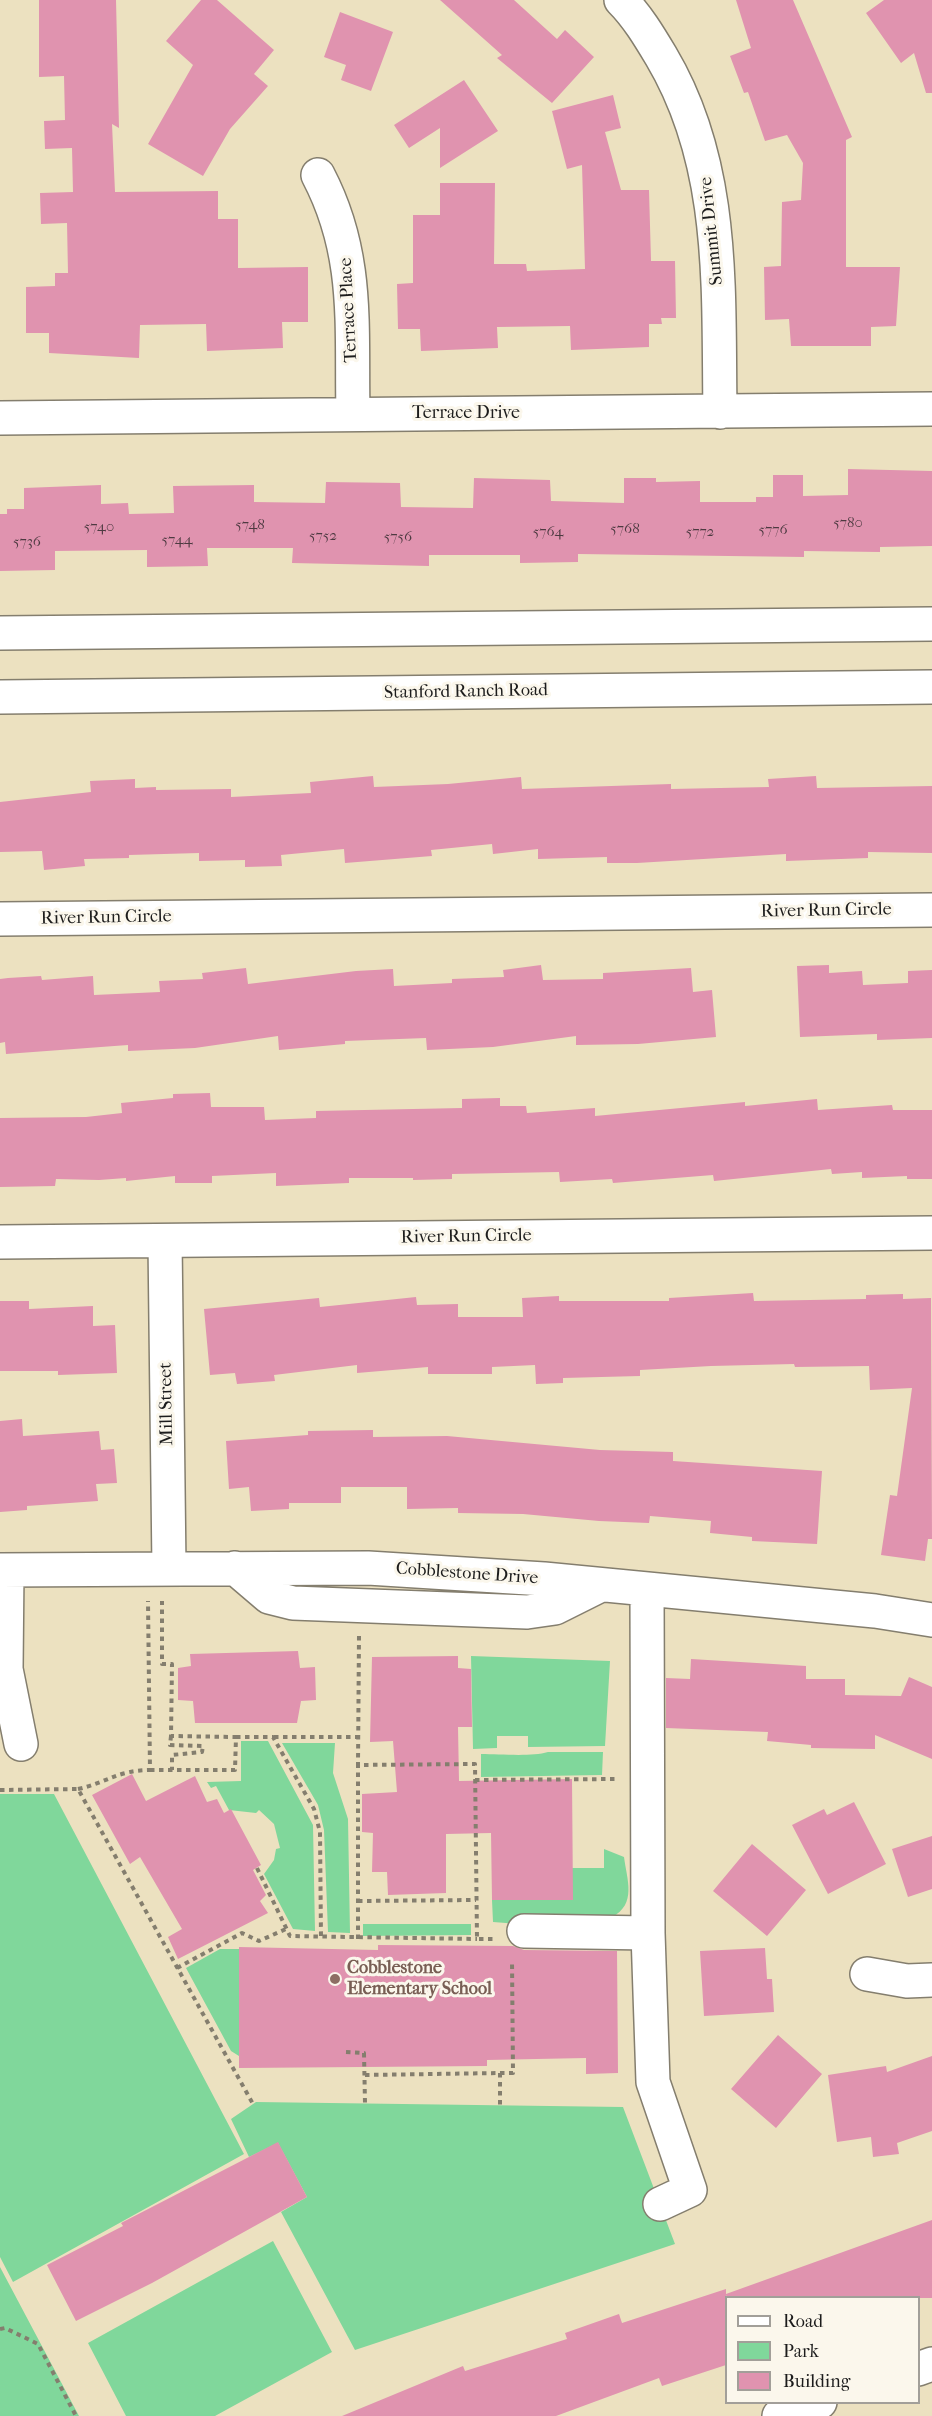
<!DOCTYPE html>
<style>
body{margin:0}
#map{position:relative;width:932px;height:2416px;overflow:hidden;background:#ece1c0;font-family:"IM FELL French Canon",serif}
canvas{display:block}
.legend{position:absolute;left:725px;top:2296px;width:195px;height:108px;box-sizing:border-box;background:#fbf7ec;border:2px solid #a29f99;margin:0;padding:8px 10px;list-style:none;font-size:18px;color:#1c1c1c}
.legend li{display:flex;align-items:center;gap:12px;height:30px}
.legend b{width:30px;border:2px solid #a29f99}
</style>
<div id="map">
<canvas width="932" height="2416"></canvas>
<ul class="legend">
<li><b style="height:8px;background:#fff"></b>Road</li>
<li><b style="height:16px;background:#80d79b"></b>Park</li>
<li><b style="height:16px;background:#e093af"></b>Building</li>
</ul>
</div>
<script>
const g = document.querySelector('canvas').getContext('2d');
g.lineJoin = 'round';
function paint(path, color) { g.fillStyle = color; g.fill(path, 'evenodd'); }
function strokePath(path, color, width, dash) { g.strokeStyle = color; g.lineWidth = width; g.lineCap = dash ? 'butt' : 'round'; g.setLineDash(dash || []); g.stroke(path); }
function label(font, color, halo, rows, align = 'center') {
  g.font = font + ' "IM FELL French Canon",serif'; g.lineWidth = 6; g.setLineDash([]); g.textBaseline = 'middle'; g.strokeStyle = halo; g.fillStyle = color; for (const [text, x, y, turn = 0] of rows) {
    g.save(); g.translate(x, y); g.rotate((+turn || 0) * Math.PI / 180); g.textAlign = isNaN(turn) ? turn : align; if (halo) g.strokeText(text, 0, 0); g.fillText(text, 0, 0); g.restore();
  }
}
paint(new Path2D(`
 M471,1656L610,1661L605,1746L528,1747V1736H497V1748L473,1749Z
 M241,1741H268L313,1825L315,1931L293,1929L264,1874L274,1860L276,1849L280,1848L274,1824L259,1810L256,1813L229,1810L216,1786L211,1788L207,1782L241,1781Z
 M282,1743H335L333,1773L348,1819L350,1933L328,1932L324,1830L318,1805Z
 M548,1752H603L602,1775L481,1777V1754C500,1754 531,1757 548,1752Z
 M0,1794H54L244,2154L13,2282L0,2257Z
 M604,1849L624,1857C627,1880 637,1904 612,1917L519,1916V1924L493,1922L492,1900H572V1868H604Z
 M363,1924H471V1935L363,1936Z
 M220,1949H239V2056L231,2051L186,1968Z
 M256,2102L623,2107L675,2244L355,2350L281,2212L307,2197L278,2143L249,2157L231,2119Z
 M273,2241L332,2352L215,2416H126L88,2343Z
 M0,2267L79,2416H0Z`), '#80d79b');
paint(new Path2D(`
 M39,0H116L119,128L112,124L115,192L218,191V219H238V268L308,267V322H282L283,348L207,351L206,324L140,325L139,358L49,353V333H26V287L55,286V273H68L67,223L41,224L40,193L73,192L72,148L45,149L44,121L65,120L64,76L39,77Z
 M201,0H217L274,50L254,74L268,86L230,129L203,176L148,144L193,65L166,41Z
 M440,0H514L557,39L565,30L594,57L552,103L497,58L502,55Z
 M736,0H793L852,137L846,140V267H900L896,326L871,327V346H791L789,319L765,320L764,267L781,266L782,202L801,200L803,163L787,135L765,141L748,92L744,93L730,56L751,48Z
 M884,0H932V93H926L914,53L901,63L866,13Z
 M340,12L393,32L371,91L341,80L346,65L324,57Z
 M464,80L498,131L440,168V128L409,148L394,125Z
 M613,95L621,128L605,132L621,190H649L651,261H675L676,318H661L662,324H649V347L571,350L570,326L497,327L498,348L421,351L420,329H398L397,284L413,283V215H440V183H495L494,264H526L527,271L585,269L582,165L567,169L552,111Z
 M848,469L932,471V546L880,547V552L804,551V557L578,554V562L520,563V555H429V566L292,563L293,548H207L208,566L147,567V550L55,551V570L0,571V514H7V509H24V488L101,485V504L128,503L129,514L174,513L173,486L254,485V502L325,503L326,482L400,483L401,507L473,508L474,478L550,480L551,501L624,503V478H656V482L700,481V502H756V497H773V475H803V496L848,495Z
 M373,776L374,787L448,784L521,777L522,789L671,784V789L769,787L768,779L816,776L817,788L932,786V853L868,852V858L786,861V854L637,863H607V857L538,859V849L493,854L492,844L431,850L432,856L345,863L344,849L281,855L282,866L245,867V860L199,861V853L129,855V858L84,859L85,866L44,870L42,851L0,852V802L91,792L90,781L135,779V788L156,787V790L231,789V797L311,793L310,782Z
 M541,965L543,980L603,979V973L691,968L693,992L712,990L716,1037L638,1044L576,1045V1036L493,1047L427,1050L426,1038L345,1041V1044L279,1050L278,1036L195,1048L128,1051V1045L6,1054L5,1042L0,1043V979L8,978L41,976L42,980L93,976L94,995L160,992L159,981L203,979L202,973L246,968L248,984L356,971L393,969L394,986L452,983V979L504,977L503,970Z
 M829,965V973L862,971L863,985L908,983V971L932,970V1038L877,1040V1034L800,1037L797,966Z
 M210,1093L211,1107H264L265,1120L316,1118V1111L462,1108V1099L500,1098V1106H526L527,1113L595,1108V1116L745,1102V1106L817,1099L818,1110L892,1105L893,1110H932V1179H907V1176L862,1178V1172L832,1174L831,1169L714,1181L713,1175L613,1183L612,1179L560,1182L559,1172L452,1174V1179L413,1180V1178H349V1183L276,1186V1173L212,1176V1183H175V1176L126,1181V1178L99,1180L56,1179L55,1186L0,1187V1118L86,1117L122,1113L121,1103L173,1098V1094Z
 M753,1293L754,1301L866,1299V1295L903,1294V1299L931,1298L932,1539H928L925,1561L881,1555L890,1495L897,1496L912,1388L870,1390L869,1366L795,1367L794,1364L711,1366L640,1370V1376L563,1378V1383L536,1384L535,1365L492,1367V1374H428V1367L357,1373V1365L274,1375L275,1381L237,1384L235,1373L210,1375L204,1309L319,1298L320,1307L416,1297L417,1305L458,1304V1317H523L522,1298L559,1296V1301H669V1298Z
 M0,1301H29V1309L93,1306V1326L115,1325L117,1373L58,1375V1371H0Z
 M22,1419L23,1436L99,1431L101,1450L114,1449L117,1483L96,1484L98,1501L27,1506V1510L0,1512V1421Z
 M373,1430V1437L447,1436L600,1450L673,1452V1461L822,1471L817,1544L752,1541V1537L710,1533L711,1521L650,1516L649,1523L599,1521L523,1514L458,1513V1508L407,1509V1487H341V1503H289V1509L251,1511L249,1487L229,1489L226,1441L308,1435V1431Z
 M298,1651L300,1668L315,1667L316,1700L301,1701L297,1723H195L193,1701L178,1700V1668L191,1666L190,1654Z
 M458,1656V1668L471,1669L472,1727H458L459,1781L572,1779L573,1900H492L491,1833L446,1834V1893L388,1895L387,1872H372L373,1833L362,1832V1794L397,1792L393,1741L370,1742L372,1657Z
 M691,1659L806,1666V1679H845V1695L901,1696L909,1677L932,1687V1759L875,1735V1749L811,1748V1745L767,1741L768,1732L666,1728V1678L690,1679Z
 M132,1774L146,1801L195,1776L207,1802L217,1799L224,1813L231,1809L261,1865L253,1870L266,1895L260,1901L268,1913L178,1959L168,1937L182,1929L140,1857L130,1864L92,1795Z
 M854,1802L886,1864L828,1894L792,1825L824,1809L827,1815Z
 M932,1836V1889L908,1897L892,1849Z
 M752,1844L806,1890L767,1936L713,1891Z
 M378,1945L513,1946L524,1950L617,1951L618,2073L586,2074V2058L487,2060V2066L239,2068V1947L378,1950Z
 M765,1948L767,1979H772L774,2012L704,2016L700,1951Z
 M778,2035L822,2074L776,2128L731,2089Z
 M932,2056V2131L897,2143L899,2154L873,2157L871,2137L837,2142L828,2075L886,2066L887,2072Z
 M278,2142L307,2197L152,2283L76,2321L47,2265L123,2226L121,2223Z
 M932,2220V2298H727L726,2295V2365L662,2386L659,2378L556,2416H342L463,2366L465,2371L567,2339L565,2333L619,2314L622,2323L726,2289V2294Z`), '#e093af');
const minor = new Path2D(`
 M621,0C637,16 649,36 661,56C726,165 718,289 720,412
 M318,175C360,255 351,327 353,414
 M0,418L932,409
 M0,919L932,910
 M165,1241L169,1568
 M0,1242L932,1233
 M235,1568L269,1597L293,1603L527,1612L555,1608L601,1585
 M0,1570L368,1568L544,1579L875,1611L932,1620
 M7,1570L6,1669L21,1744
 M647,1589L648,1933L653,2082L690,2190L660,2204
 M524,1931L648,1933
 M867,1974L907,1981L932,1980
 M918,2369L932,2364
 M779,2416L820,2402`);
const major = new Path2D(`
 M0,633L932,624
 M0,697L932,687`);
strokePath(minor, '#847e6e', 36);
strokePath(major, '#847e6e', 36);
strokePath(new Path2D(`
 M359,1636L358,1765L475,1764L477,1939H496
 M171,1736L170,1745L203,1746L202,1752L172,1755V1770
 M236,1737H273L314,1809L320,1832L321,1938
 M274,1737H358
 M150,1770H235L236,1737L171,1736L172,1664H162V1601
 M475,1780L618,1779
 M78,1789C106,1783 118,1770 150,1770L148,1601
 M0,1790L78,1789L253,2104
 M257,1868L290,1936L477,1939
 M358,1901L476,1900
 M358,1939V1765
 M177,1968L242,1933L259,1941L286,1929
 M346,2052L364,2053L365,2103
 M500,2073H513L512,1960
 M365,2075L500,2073V2105
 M0,2329L5,2328L38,2344L76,2416`), '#847e6e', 4, [4.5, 4.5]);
strokePath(minor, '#fff', 33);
strokePath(major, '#fff', 33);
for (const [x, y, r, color] of [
 [335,1979,6,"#8d6e63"]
]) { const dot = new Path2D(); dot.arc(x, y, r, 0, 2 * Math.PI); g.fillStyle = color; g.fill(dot); strokePath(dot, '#fbf7ec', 2); }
label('15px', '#4d3a41', null, [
 ["5780",848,523],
 ["5748",250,525],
 ["5740",99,527],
 ["5768",625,529],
 ["5776",773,530],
 ["5764",548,532],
 ["5772",700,532],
 ["5752",323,536],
 ["5756",398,537],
 ["5744",177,540],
 ["5736",27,542]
]);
label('18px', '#1c1c1c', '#fbf7ec', [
 ["Summit Drive",712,231,-96],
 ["Terrace Place",349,310,-93],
 ["Terrace Drive",466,414],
 ["Stanford Ranch Road",466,692,-1],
 ["River Run Circle",826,911,-1],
 ["River Run Circle",106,918,-1],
 ["River Run Circle",466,1237,-1],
 ["Mill Street",167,1404,-91],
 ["Cobblestone Drive",467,1574,4]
]);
label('bold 18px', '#785e54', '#fbf7ec', [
 ["Cobblestone",347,1969],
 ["Elementary School",347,1990]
], 'left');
</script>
